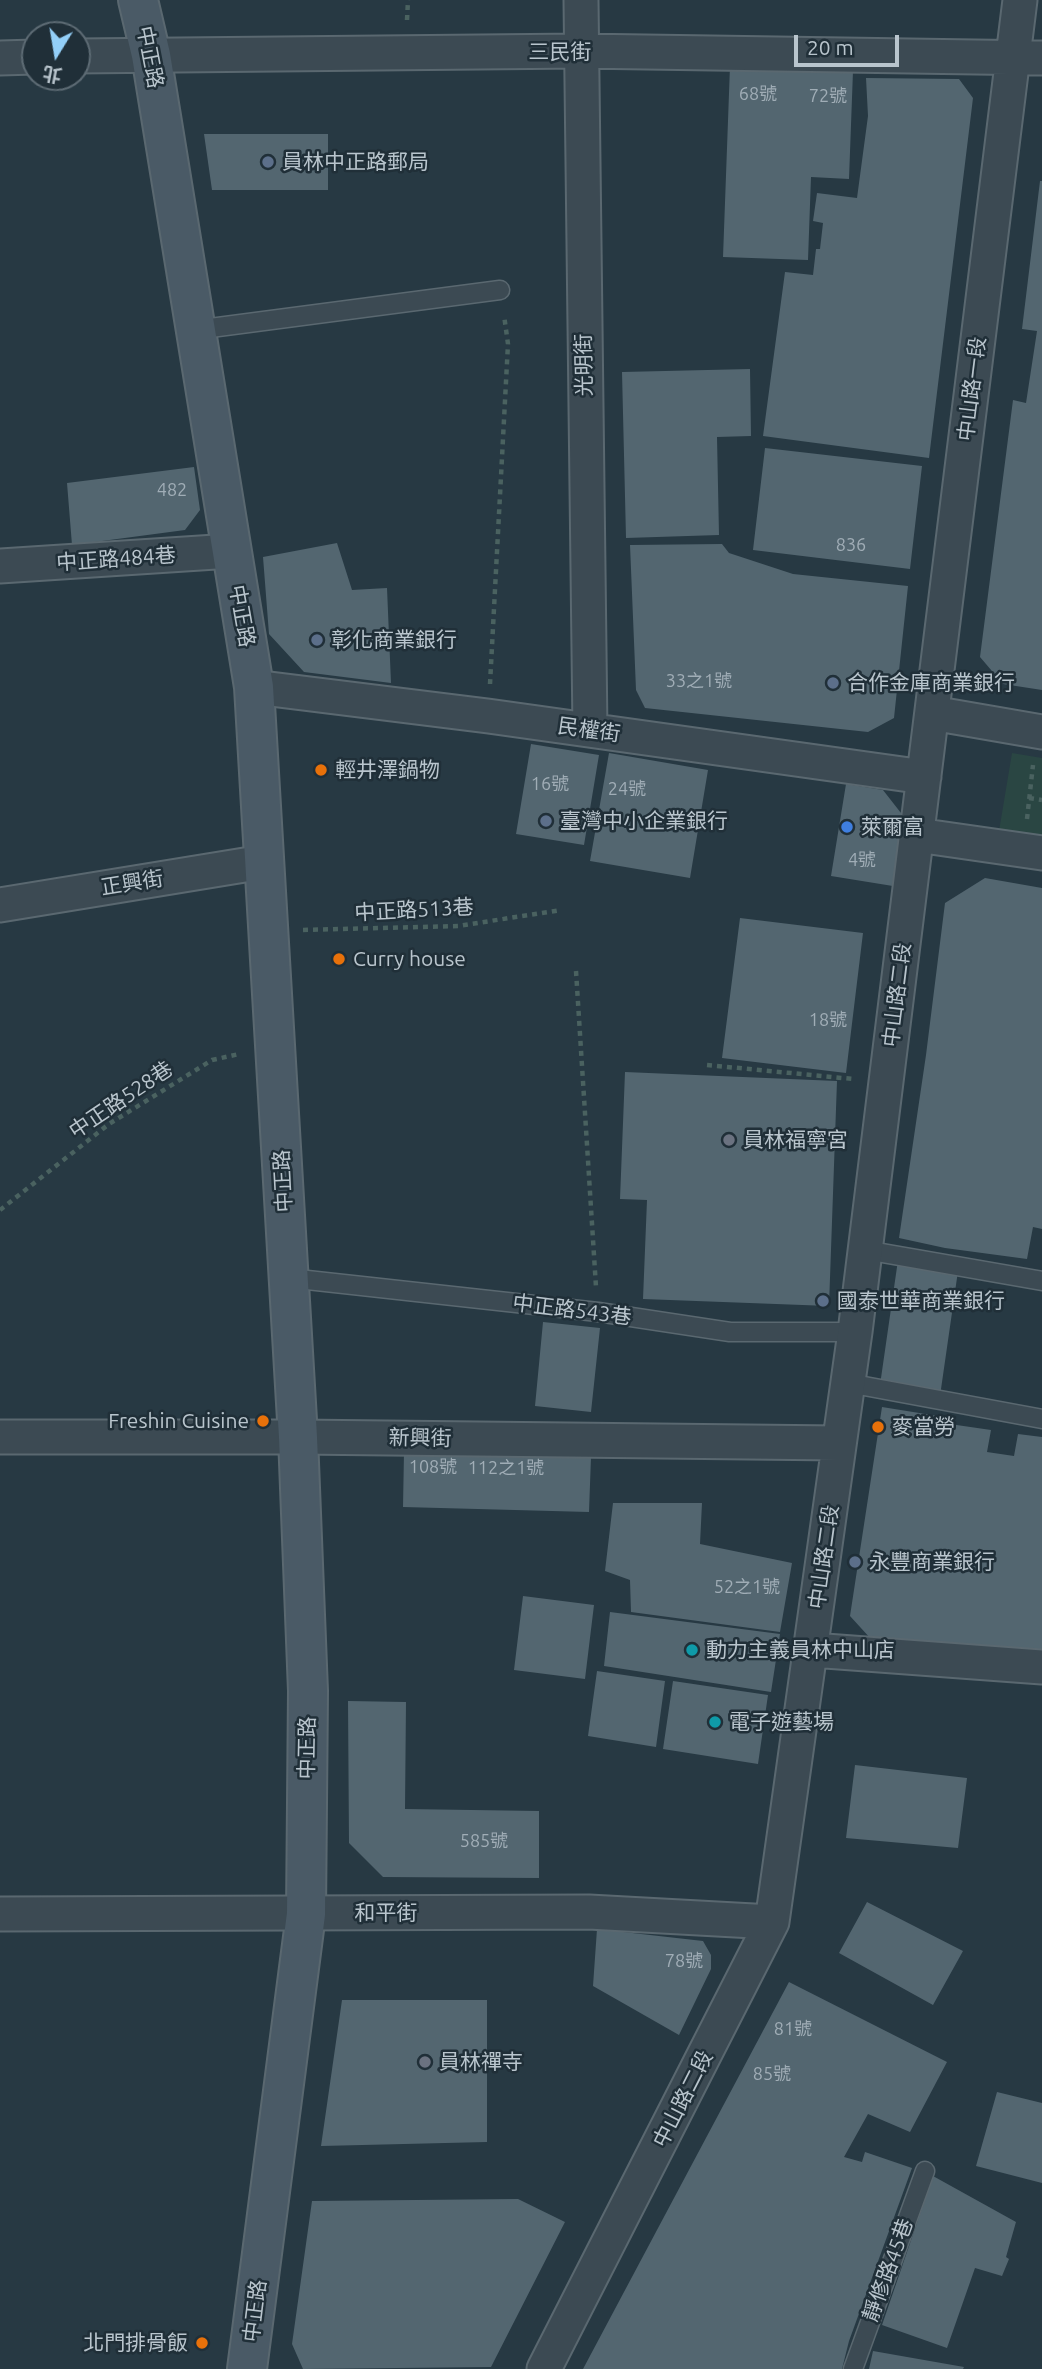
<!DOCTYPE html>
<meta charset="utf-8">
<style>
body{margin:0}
#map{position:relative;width:1042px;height:2369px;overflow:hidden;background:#273943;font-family:Ubuntu,"Noto Sans TC",sans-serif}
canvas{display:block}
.north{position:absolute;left:21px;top:21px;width:70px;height:70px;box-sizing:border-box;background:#202f38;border:2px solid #5d6b74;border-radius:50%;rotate:191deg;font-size:19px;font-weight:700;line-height:28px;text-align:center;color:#b9c5cd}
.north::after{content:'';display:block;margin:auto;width:24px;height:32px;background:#93cff8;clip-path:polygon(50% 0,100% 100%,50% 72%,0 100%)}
.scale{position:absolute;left:794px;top:35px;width:105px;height:32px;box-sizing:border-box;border:4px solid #b9c5cd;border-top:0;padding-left:9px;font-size:21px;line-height:24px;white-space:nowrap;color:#b9c5cd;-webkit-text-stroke:5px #202f38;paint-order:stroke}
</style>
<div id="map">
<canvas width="1042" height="2369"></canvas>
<div class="north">北</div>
<div class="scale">20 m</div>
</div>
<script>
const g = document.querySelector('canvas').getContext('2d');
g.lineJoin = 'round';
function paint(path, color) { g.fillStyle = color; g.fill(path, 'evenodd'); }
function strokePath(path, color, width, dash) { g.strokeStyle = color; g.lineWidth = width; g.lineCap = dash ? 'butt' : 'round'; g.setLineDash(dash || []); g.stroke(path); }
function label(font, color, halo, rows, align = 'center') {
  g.font = font + ' Ubuntu,"Noto Sans TC",sans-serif'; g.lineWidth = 5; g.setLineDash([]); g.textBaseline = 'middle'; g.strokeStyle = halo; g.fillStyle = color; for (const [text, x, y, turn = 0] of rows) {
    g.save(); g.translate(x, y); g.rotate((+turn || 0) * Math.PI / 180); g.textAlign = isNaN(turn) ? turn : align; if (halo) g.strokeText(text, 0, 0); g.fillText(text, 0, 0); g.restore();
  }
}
paint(new Path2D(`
 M1012,753L1042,758V837L999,831Z`), '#2a4643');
paint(new Path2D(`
 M730,66L853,71L849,179L811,177L808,260L723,257Z
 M866,78L959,79L973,98L929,458L763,436L785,272L813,275L816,249H820L823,223L813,221L817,193L857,198L868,116Z
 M204,134H328V190H212Z
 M1040,181H1042V690L1003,684L980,657L1013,400L1026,403L1037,331L1022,329Z
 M750,369L751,436L717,437L719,535L626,538L622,372Z
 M765,448L922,466L910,569L753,550Z
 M194,467L200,510L185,530L72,545L67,483Z
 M337,543L352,590L387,588L391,683L304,672L269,634L263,557Z
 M722,544L729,553L793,574L908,586L894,718L868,732L645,708L636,690L630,545Z
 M531,744L599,755L584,845L516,834Z
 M609,753L708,770L690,878L590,861Z
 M846,784L883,790L908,822L899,887L831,876Z
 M985,878L1042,888V1229L1033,1227L1027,1259L945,1248L899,1238L926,1055L945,903Z
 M740,918L863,933L846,1073L722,1058Z
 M625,1072L837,1081L829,1306L643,1299L647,1200L620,1199Z
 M898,1260L958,1271L940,1396L880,1385Z
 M543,1322L600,1328L591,1412L535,1406Z
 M882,1407L938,1416L936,1422L991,1430L987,1452L1014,1456L1018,1434L1042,1437V1655L871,1639L850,1616Z
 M404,1452L591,1457L589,1512L403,1507Z
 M613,1503H702L700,1544L792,1563L780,1632L631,1612L630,1580L605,1571Z
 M523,1596L594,1605L585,1679L514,1670Z
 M610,1612L780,1634L771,1692L604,1666Z
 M597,1671L665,1681L656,1747L588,1736Z
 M673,1681L768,1695L758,1764L663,1749Z
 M348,1701L406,1702L405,1809L539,1811V1878L383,1877L349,1843Z
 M855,1765L967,1778L958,1848L846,1838Z
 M867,1902L963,1951L933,2005L839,1953Z
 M597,1929L703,1941L711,1955V1969L679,2035L593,1986Z
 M789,1982L947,2062L910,2132L868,2114L844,2157L862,2162L865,2152L912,2168L849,2341L842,2369H583Z
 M342,2000H487V2142L321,2146Z
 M997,2092L1042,2103V2183L976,2166Z
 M933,2176L1016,2222L1006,2257L1009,2259L1002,2276L975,2268L947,2348L882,2325Z
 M518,2199L565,2222L491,2367L303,2369L292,2344L312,2201Z
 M873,2351L964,2367L963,2369H869Z`), '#536670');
const lane = new Path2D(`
 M195,330L500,290
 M865,1250L1042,1281
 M289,1278L598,1312L730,1332H855
 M848,1383L1042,1419
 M853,2369L925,2171`);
const street = new Path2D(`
 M581,0L590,730
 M77,56L580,51L1042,58
 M0,58L35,57
 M0,566L231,551
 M254,687L488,716L924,777
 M932,713L1042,732
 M917,835L1042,853
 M0,905L263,862
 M0,1437H298L839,1443
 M812,1650L1042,1667
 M0,1914L589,1912L772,1922
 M544,2369L772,1922L855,1332L1020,0`);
const secondary = new Path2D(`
 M138,0L151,55L254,687L298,1437L308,1691L306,1914L247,2369`);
strokePath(lane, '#5a6870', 21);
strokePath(street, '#5a6870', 37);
strokePath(secondary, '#5a6870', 42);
strokePath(new Path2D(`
 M407,20L408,0
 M490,684L508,344L504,315
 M1029,798L1042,800
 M1027,819L1033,765
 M303,930L458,926L561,910
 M576,971L596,1287
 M707,1065L853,1079
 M0,1210L109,1124L212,1060L239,1054`), '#4a6260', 4.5, [5, 5]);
strokePath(lane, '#3c4a53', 18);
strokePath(street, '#3c4a53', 33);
strokePath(secondary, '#4a5a66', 38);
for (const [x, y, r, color] of [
 [268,162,7,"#5c6f8a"],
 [317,640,7,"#5c6f8a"],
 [833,683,7,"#5c6f8a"],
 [321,770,7,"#e8710a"],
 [546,821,7,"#5c6f8a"],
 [847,827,7,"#3f7fe0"],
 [339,959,7,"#e8710a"],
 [729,1140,7,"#6b7280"],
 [823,1301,7,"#5c6f8a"],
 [263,1421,7,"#e8710a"],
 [878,1427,7,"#e8710a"],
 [855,1562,7,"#5c6f8a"],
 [692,1650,7,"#0f9aa8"],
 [715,1722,7,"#0f9aa8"],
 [425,2062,7,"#6b7280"],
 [202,2343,7,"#e8710a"]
]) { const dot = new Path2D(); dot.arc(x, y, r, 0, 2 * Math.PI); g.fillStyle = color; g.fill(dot); strokePath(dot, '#202f38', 2.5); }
label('18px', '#a0adb6', null, [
 ["68號",758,94],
 ["72號",828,96],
 ["482",172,490],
 ["836",851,545],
 ["33之1號",699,681],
 ["16號",550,784],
 ["24號",627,789],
 ["4號",862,860],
 ["18號",828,1020],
 ["108號",433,1467],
 ["112之1號",506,1468],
 ["52之1號",747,1587],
 ["585號",484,1841],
 ["78號",684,1961],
 ["81號",793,2029],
 ["85號",772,2074]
]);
label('21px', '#b9c5cd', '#202f38', [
 ["三民街",560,52],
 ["中正路",150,57,79],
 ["光明街",584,365,-91],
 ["中山路一段",972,389,-83],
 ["中正路484巷",116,559,-4],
 ["中正路",242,616,80],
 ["民權街",589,730,8],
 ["正興街",132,883,-9],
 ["中正路513巷",414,910,-3],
 ["中山路二段",897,995,-83],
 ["中正路528巷",121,1100,-34],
 ["中正路",283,1181,-93],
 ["中正路543巷",572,1310,7],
 ["新興街",420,1438,1],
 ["中山路二段",824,1557,-82],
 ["中正路",307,1748,-89],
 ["和平街",386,1913],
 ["中山路二段",683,2099,-63],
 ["靜修路45巷",888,2270,-70],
 ["中正路",255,2311,-83]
]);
label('21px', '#b9c5cd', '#202f38', [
 ["員林中正路郵局",282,162],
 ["彰化商業銀行",331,640],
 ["合作金庫商業銀行",847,683],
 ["輕井澤鍋物",335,770],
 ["臺灣中小企業銀行",560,821],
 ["萊爾富",861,827],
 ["Curry house",353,959],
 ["員林福寧宮",743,1140],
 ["國泰世華商業銀行",837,1301],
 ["Freshin Cuisine",249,1421,"right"],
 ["麥當勞",892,1427],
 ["永豐商業銀行",869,1562],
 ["動力主義員林中山店",706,1650],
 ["電子遊藝場",729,1722],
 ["員林禪寺",439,2062],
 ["北門排骨飯",188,2343,"right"]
], 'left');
</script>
